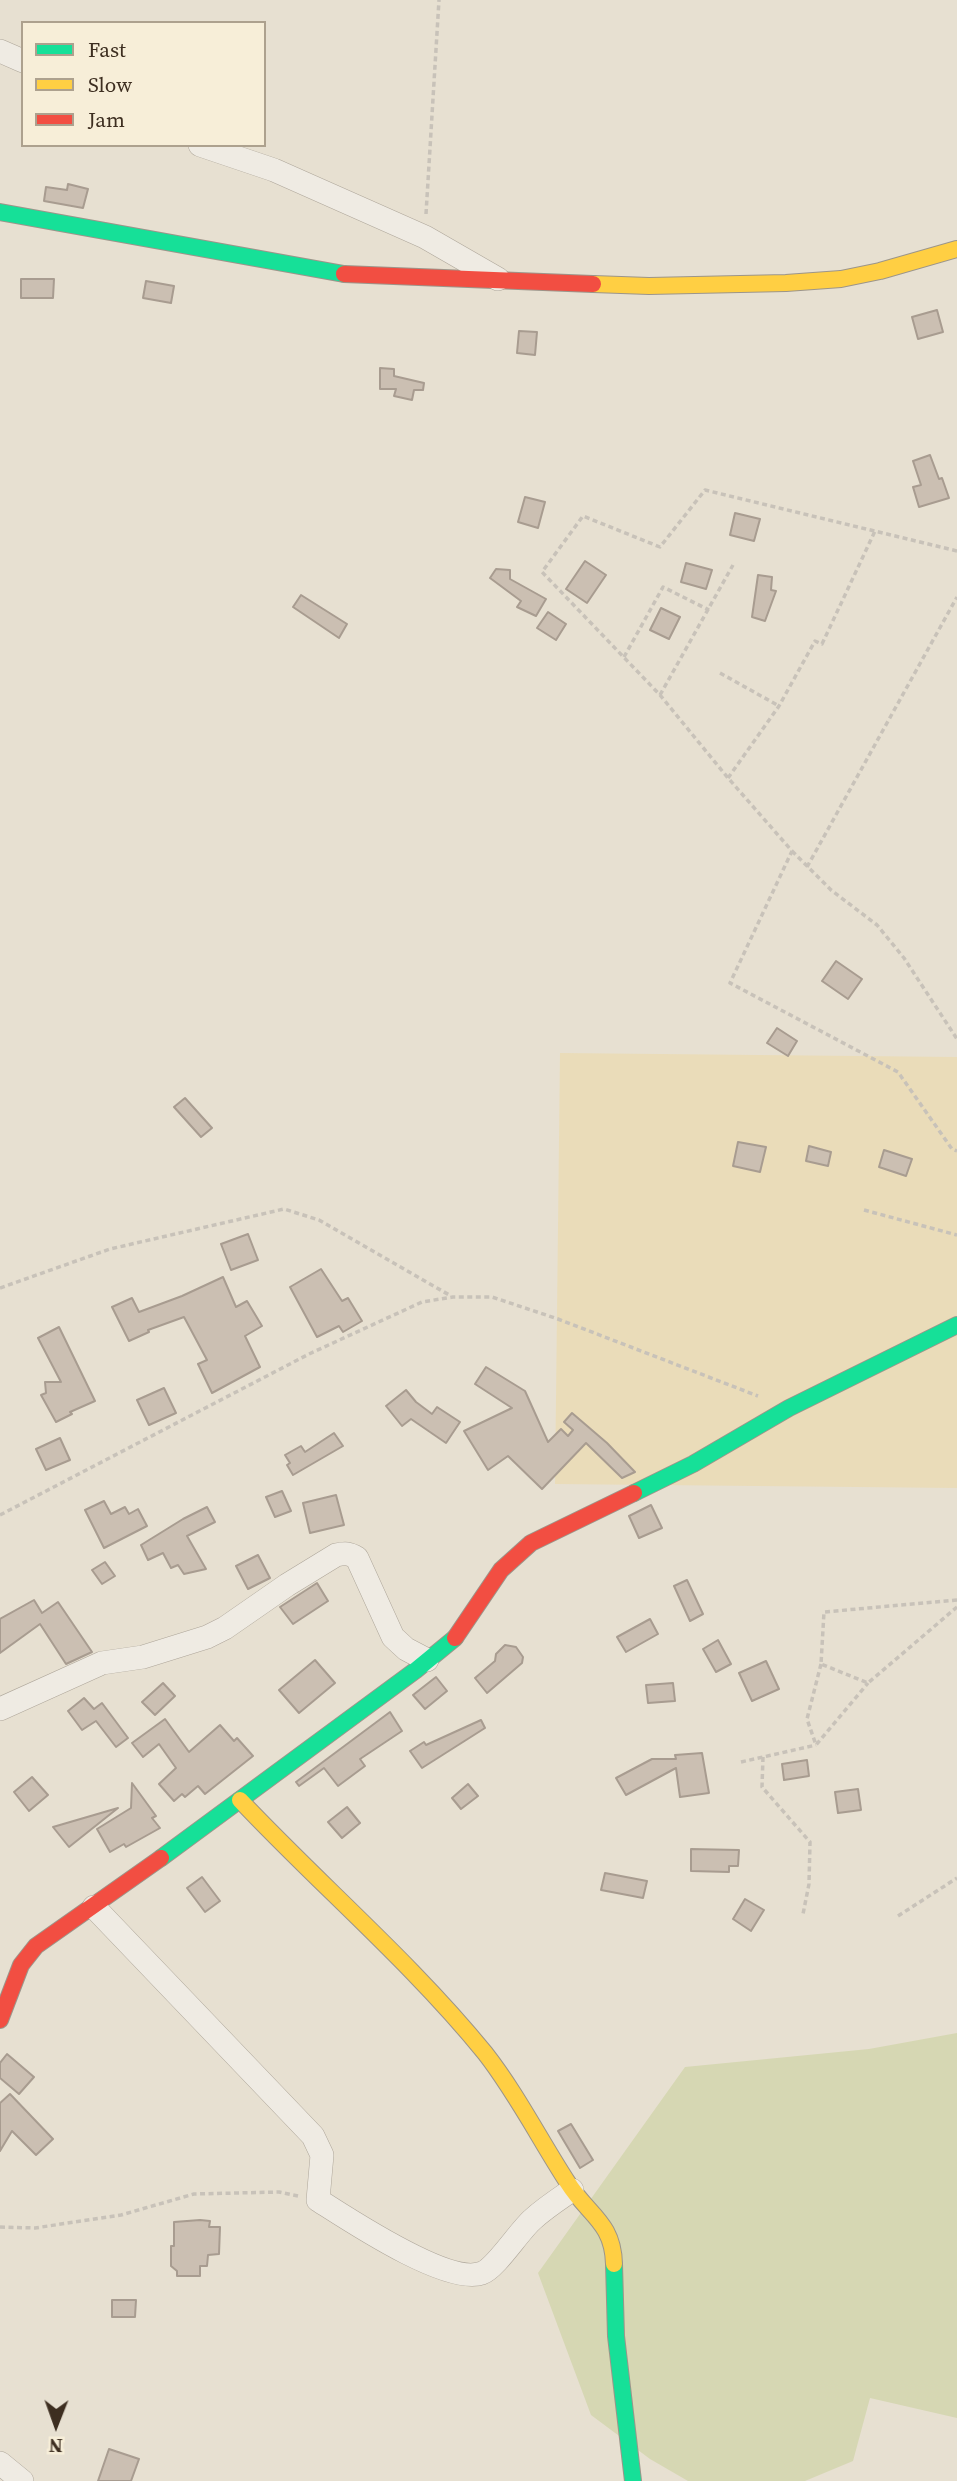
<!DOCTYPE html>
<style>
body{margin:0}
#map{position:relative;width:957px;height:2481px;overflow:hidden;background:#e7e0d1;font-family:"Source Serif 4",serif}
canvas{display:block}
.legend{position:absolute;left:21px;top:21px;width:245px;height:126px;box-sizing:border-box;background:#f7eed8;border:2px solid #ada18e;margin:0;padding:9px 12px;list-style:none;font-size:21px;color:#3d2e20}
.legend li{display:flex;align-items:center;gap:14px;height:35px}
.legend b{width:35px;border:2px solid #ada18e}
.north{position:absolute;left:21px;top:2390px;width:70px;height:70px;-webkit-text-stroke:5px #f7eed8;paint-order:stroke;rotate:181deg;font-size:19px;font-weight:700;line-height:28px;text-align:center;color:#3d2e20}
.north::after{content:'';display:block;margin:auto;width:24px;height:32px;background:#3d2e20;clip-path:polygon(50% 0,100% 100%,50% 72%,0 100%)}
</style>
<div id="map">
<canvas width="957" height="2481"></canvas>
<ul class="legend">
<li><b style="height:9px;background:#16e098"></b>Fast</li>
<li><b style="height:9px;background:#ffcf43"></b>Slow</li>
<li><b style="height:9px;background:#f24e42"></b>Jam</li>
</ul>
<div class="north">N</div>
</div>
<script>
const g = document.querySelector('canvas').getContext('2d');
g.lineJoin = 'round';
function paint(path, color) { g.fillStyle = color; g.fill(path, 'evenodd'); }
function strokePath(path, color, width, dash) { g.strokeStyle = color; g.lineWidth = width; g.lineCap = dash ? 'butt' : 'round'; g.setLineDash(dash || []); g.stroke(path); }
paint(new Path2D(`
 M957,2033V2418L870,2398L853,2461L805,2481H688L650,2459L591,2415L538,2273L685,2067L869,2049Z`), '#d6d7b3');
paint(new Path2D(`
 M560,1053L957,1057V1488L555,1484Z`), '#eadcb9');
const building = new Path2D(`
 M68,184L88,189L83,208L44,201L46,187L67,190Z
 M21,279H54L53,298H21Z
 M146,281L174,286L171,303L143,298Z
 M937,310L943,332L918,339L912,317Z
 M519,331L537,332L535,355L517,353Z
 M380,368L394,369V376L424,383L423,390H414L412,400L394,396L396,389H380Z
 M930,455L939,479L942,478L949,498L919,507L913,487L921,485L913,461Z
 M525,497L545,502L538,528L518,522Z
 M735,513L760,519L754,541L730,535Z
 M585,561L606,575L587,603L566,589Z
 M686,563L712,570L706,589L681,582Z
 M496,569L510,570V579L546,599L536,616L517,607L521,601L490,578Z
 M758,575L772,577L771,590L776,591L765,621L752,617Z
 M301,595L347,624L339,638L293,607Z
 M661,608L680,617L669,639L650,630Z
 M548,612L566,624L556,640L537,628Z
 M836,961L862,979L848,999L822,981Z
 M777,1028L797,1041L788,1056L767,1043Z
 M185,1098L212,1128L201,1137L174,1107Z
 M738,1142L766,1147L760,1172L733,1166Z
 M809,1146L831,1152L828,1166L806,1161Z
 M884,1150L912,1159L906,1176L879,1167Z
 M248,1234L258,1260L231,1270L221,1244Z
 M321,1269L342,1301L348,1298L362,1321L343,1332L339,1326L317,1337L290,1287Z
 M223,1277L236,1307L247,1301L262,1326L245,1336L260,1367L212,1393L198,1364L207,1360L184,1317L148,1330L149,1332L129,1341L112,1307L132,1298L139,1312L182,1296Z
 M59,1327L95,1401L70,1412L72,1414L56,1422L41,1395L46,1393L45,1382H61L38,1338Z
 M486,1367L525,1391L548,1442L561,1429L568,1436L573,1430L564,1422L572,1413L607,1443L635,1472L622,1478L586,1443L542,1489L508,1456L488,1470L464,1431L512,1408L475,1384Z
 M164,1388L176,1413L149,1425L137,1400Z
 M406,1390L416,1402L432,1414L437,1407L460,1422L446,1443L411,1419L402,1426L386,1406Z
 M334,1433L343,1446L293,1475L287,1465L290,1463L285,1455L301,1446L305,1452Z
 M60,1438L70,1460L46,1470L36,1449Z
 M282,1491L291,1511L275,1517L266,1497Z
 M336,1495L344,1525L310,1533L303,1503Z
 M104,1501L111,1514L125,1507L129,1514L138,1509L147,1526L104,1548L85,1510Z
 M651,1505L662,1528L639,1538L629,1516Z
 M207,1507L215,1522L187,1536L206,1569L184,1574L178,1565L171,1568L163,1553L148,1560L141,1545L183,1519Z
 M258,1555L270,1578L248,1589L236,1566Z
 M105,1562L115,1576L102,1584L92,1570Z
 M687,1580L703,1614L690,1621L674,1586Z
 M317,1583L328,1601L293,1624L280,1607Z
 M34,1600L42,1613L58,1602L92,1652L66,1664L40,1624L0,1653V1619Z
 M650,1619L658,1634L626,1652L617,1637Z
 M718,1640L731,1664L716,1672L703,1649Z
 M505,1645L516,1647L523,1657L522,1663L487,1693L475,1678L495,1661L496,1654Z
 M315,1660L335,1683L299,1713L279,1690Z
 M766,1661L779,1689L752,1701L739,1673Z
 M436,1677L447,1691L425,1709L413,1695Z
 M163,1683L175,1696L155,1715L142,1702Z
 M673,1683L675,1701L648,1703L646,1685Z
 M84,1698L94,1709L102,1703L128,1738L116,1747L96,1721L82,1730L68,1711Z
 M390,1712L402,1731L360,1759L365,1766L338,1786L324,1768L299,1786L296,1782Z
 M165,1719L189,1752L220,1725L234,1741L237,1738L253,1756L205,1794L198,1786L185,1797L182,1794L174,1801L159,1784L176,1768L159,1744L143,1757L132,1743Z
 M481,1720L485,1728L422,1768L410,1751L424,1742L426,1745Z
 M702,1753L709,1793L680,1797L676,1768L626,1795L616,1778L652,1759H676L675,1755Z
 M807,1760L809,1776L784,1780L782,1764Z
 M32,1777L48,1795L29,1811L14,1792Z
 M132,1783L156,1816L152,1818L160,1828L126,1847L124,1844L110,1852L97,1829L131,1808Z
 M468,1784L478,1796L461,1809L452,1798Z
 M858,1789L861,1810L838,1813L835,1792Z
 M347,1807L360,1823L342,1838L328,1822Z
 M118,1808L69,1847L53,1827Z
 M691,1849L739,1850L738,1866H729V1872L691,1871Z
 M605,1873L647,1881L643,1898L601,1890Z
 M202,1877L220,1901L205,1912L187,1888Z
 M745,1899L764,1910L751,1931L733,1919Z
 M7,2054L34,2077L19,2094L0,2078V2063Z
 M10,2094L53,2139L36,2155L12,2131L0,2151V2103Z
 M571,2124L593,2160L580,2168L558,2131Z
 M200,2220L210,2221L209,2227H220L219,2254L208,2255L207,2266H200V2276H177V2271L171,2266V2246H174V2222Z
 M112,2300H136L135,2317H112Z
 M109,2449L139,2459L131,2481H98Z`);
paint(building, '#cbbfb2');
strokePath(building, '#a89c90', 2);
const street = new Path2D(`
 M0,51L23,61
 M200,145L274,170L425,237L498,279
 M0,1709L102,1663L143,1657L207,1637L225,1628L287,1585L336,1555C345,1553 349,1553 357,1558L393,1637L406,1649L427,1660
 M94,1907L313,2136L322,2155L318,2200C348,2219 448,2286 482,2273C496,2268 519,2231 533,2219C545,2208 559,2199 572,2190
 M0,2463L22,2481`);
const fast = new Path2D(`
 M0,212L344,274
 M634,1493L693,1464L789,1408L957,1325
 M161,1858L416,1670L455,1638
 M614,2264L616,2336L633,2481`);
const slow = new Path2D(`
 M593,284L649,286L786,283L841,279L880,271L957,249
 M240,1800C320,1885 411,1962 485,2053C517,2094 540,2140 568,2183C588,2215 613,2222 614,2264`);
const jam = new Path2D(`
 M344,274L593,284
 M455,1638L501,1570L531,1543L634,1493
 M0,2020L21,1965L36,1946L161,1858`);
strokePath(street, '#ada599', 24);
strokePath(fast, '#9c958a', 18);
strokePath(slow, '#9c958a', 18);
strokePath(jam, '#9c958a', 18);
strokePath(new Path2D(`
 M426,214L439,0
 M957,551L705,490L660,547L583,516L542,572L660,695L728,778L792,851L730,983L898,1072L952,1149L957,1151
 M624,657L663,587L709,610
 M720,673L779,706
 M660,695L733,565
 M728,778L779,706L815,641L822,644L875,531
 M792,851L831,890L877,925L904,958L957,1039
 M807,867L957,597
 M864,1210L957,1235
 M0,1288L110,1249L284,1209L319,1220L451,1296
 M0,1515L309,1354L422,1302L453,1297H492L558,1319L758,1396
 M957,1600L824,1612L821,1664L868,1683L957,1607
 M821,1664L807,1719L816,1745L868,1683
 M763,1757L762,1787L810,1842L809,1884L803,1914
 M741,1762L816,1745
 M898,1916L957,1878
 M0,2227L35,2228L121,2215L194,2194L279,2192L298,2196`), '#c8c2b9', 3.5, [5, 3.5]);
strokePath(street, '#efebe3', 23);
strokePath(fast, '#16e098', 16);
strokePath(slow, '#ffcf43', 16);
strokePath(jam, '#f24e42', 16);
</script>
